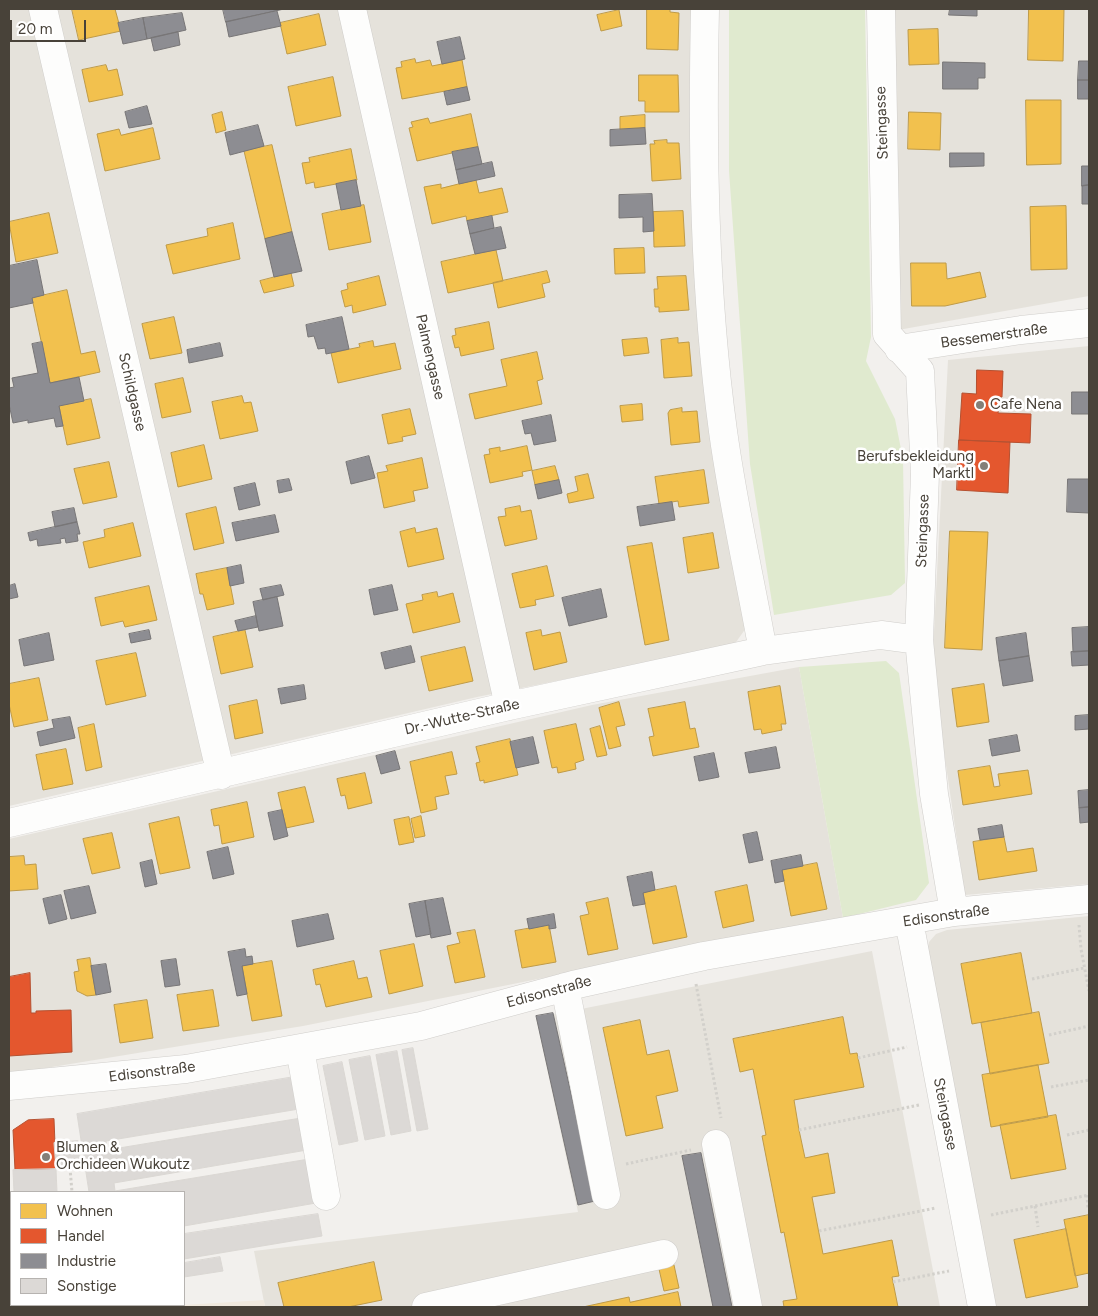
<!DOCTYPE html>
<meta charset="utf-8">
<style>
body{margin:0}
#map{position:relative;width:1098px;height:1316px;overflow:hidden;background:#f2f0ed;font-family:Figtree,sans-serif}
canvas{display:block}
.frame{position:absolute;inset:0;border:10px solid #484239;pointer-events:none}
.legend{position:absolute;left:10px;top:1191px;width:175px;height:115px;box-sizing:border-box;background:#fff;border:1px solid #b6b3b0;margin:0;padding:6px 9px;list-style:none;font-size:15px;color:#484239}
.legend li{display:flex;align-items:center;gap:10px;height:25px}
.legend b{width:25px;border:1px solid #b6b3b0}
.scale{position:absolute;left:10px;top:20px;width:76px;height:22px;box-sizing:border-box;border:2px solid #484239;border-top:0;padding-left:6px;font-size:15px;line-height:18px;white-space:nowrap;color:#484239;-webkit-text-stroke:4px #fff;paint-order:stroke}
</style>
<div id="map">
<canvas width="1098" height="1316"></canvas>
<div class="frame"></div>
<ul class="legend">
<li><b style="height:14px;background:#f2c14e"></b>Wohnen</li>
<li><b style="height:14px;background:#e4572e"></b>Handel</li>
<li><b style="height:14px;background:#8d8d92"></b>Industrie</li>
<li><b style="height:14px;background:#dcd9d6"></b>Sonstige</li>
</ul>
<div class="scale">20 m</div>
</div>
<script>
const g = document.querySelector('canvas').getContext('2d');
g.lineJoin = 'round';
function paint(path, color) { g.fillStyle = color; g.fill(path, 'evenodd'); }
function strokePath(path, color, width, dash) { g.strokeStyle = color; g.lineWidth = width; g.lineCap = dash ? 'butt' : 'round'; g.setLineDash(dash || []); g.stroke(path); }
function label(font, color, halo, rows, align = 'center') {
  g.font = font + ' Figtree,sans-serif'; g.lineWidth = 5; g.setLineDash([]); g.textBaseline = 'middle'; g.strokeStyle = halo; g.fillStyle = color; for (const [text, x, y, turn = 0] of rows) {
    g.save(); g.translate(x, y); g.rotate((+turn || 0) * Math.PI / 180); g.textAlign = isNaN(turn) ? turn : align; if (halo) g.strokeText(text, 0, 0); g.fillText(text, 0, 0); g.restore();
  }
}
paint(new Path2D(`
 M9,9H694L746,628L734,645L477,697L9,806Z
 M894,9H1089V296L898,330Z
 M1089,346V884L965,895L932,670L948,360Z
 M799,667L843,918L303,1026L9,1074V839L592,705Z
 M1089,916V1307H993L926,957L929,942L936,934L947,930Z
 M872,951L940,1307H265L254,1251L578,1212L536,1018Z`), '#e5e2db');
paint(new Path2D(`
 M264,1300L265,1307H91L184,1305Z`), '#f0e9de');
paint(new Path2D(`
 M729,9H865L871,337L866,361L895,419L903,459L905,583L891,595L774,615L750,464L729,171Z
 M886,661L899,673L929,883L916,900L843,918L799,667Z`), '#e0eacf');
const homes = new Path2D(`
 M72,9H115L121,31L79,40Z
 M647,9H670V12L679,13L678,50L647,49Z
 M1029,9H1064L1063,61L1028,60Z
 M619,10L622,26L601,31L597,15Z
 M319,14L326,45L287,54L280,23Z
 M938,29L939,64L909,65L908,30Z
 M415,59L416,63L430,60L432,66L462,60L467,87L402,99L396,68L402,67L401,62Z
 M106,65L108,71L117,69L123,95L89,102L82,70Z
 M639,75H678L679,112H645V101H639Z
 M333,77L341,116L296,126L288,87Z
 M1026,100H1061V164L1027,165Z
 M222,112L226,130L216,133L212,115Z
 M909,112L941,113L940,150L908,149Z
 M471,114L478,147L417,161L409,128L413,127L411,122L428,118L430,123Z
 M645,115V128L620,130V117Z
 M153,128L160,159L105,171L97,134L119,129L121,135Z
 M667,140V143H679L681,179L652,181L650,144H655L654,141Z
 M272,145L292,232L265,239L244,151Z
 M351,149L357,180L315,188L314,182L306,184L302,163L310,162L309,158Z
 M476,180L479,193L502,188L508,212L467,221L466,216L432,224L424,187L441,184V188Z
 M364,205L371,242L329,250L322,214Z
 M1066,206L1067,269L1031,270L1030,207Z
 M683,211L685,246L654,247L653,212Z
 M49,213L58,253L16,262L9,222Z
 M233,223L240,259L173,274L166,245L208,236L207,229Z
 M644,248L645,273L615,274L614,249Z
 M496,250L503,281L448,293L441,262Z
 M911,263H946L947,279L980,272L986,297L945,306H912Z
 M547,271L550,282L542,284L545,297L498,308L493,283Z
 M291,273L294,286L264,293L260,281Z
 M379,276L386,305L353,313L352,305L345,307L341,291L348,289L347,284Z
 M686,276L689,310L659,312V307H655L654,289H658L657,277Z
 M67,290L81,354L95,351L100,372L50,383L32,298Z
 M174,317L182,353L150,359L142,324Z
 M489,322L494,349L461,356L459,347L455,348L452,336L456,335L455,329Z
 M647,338L649,353L624,356L622,340Z
 M678,338V343L689,342L692,376L664,378L661,340Z
 M373,341L374,347L395,343L401,369L338,383L331,353L360,347L359,344Z
 M537,352L543,379L537,381L542,404L475,419L469,394L507,386L501,360Z
 M183,378L191,412L162,418L155,384Z
 M242,396L244,403L251,402L258,431L220,439L212,402Z
 M91,399L100,438L67,445L59,406Z
 M642,404L643,420L622,422L620,406Z
 M682,408V412L697,411L700,442L671,445L668,413L670,410Z
 M410,409L416,434L402,437L403,441L388,444L382,415Z
 M204,445L212,479L178,487L171,453Z
 M527,446L532,470L522,472L523,476L490,483L484,455L490,454L489,449L500,447V451Z
 M422,458L428,488L413,491L415,501L384,508L377,473L388,471L386,466Z
 M109,462L117,497L83,504L74,469Z
 M555,466L559,480L535,485L532,471Z
 M704,470L709,503L679,507L678,501L659,504L655,477Z
 M588,474L594,498L569,503L567,494L578,491L575,477Z
 M520,506L521,512L531,510L537,539L505,546L498,517L506,516L505,509Z
 M216,507L224,543L194,550L186,514Z
 M133,523L141,556L89,568L83,542L105,537L104,530Z
 M415,528L416,533L437,528L444,559L408,567L400,532Z
 M950,531L988,532L982,650L945,648Z
 M713,533L719,568L688,573L683,538Z
 M652,543L669,640L645,645L627,547Z
 M547,566L554,596L535,600L536,605L520,608L512,574Z
 M227,568L234,604L207,610L203,594H200L196,574Z
 M149,586L157,620L125,627L123,621L101,626L95,598Z
 M437,592L438,597L453,593L460,622L413,633L406,604L423,600L422,595Z
 M245,630L253,667L221,674L213,637Z
 M541,630L542,636L560,632L567,662L534,670L526,633Z
 M465,647L473,681L429,691L421,657Z
 M136,653L146,696L106,705L96,661Z
 M39,678L48,720L14,727L9,704V684Z
 M984,684L989,722L957,727L952,689Z
 M780,686L786,724H781L782,730L762,734L761,729L754,730L748,692Z
 M257,700L263,733L235,739L229,706Z
 M619,702L625,725L616,727L621,746L609,749L599,708Z
 M685,702L690,729L695,728L699,747L653,756L649,737L654,736L648,709Z
 M94,724L102,767L86,771L78,728Z
 M576,724L584,760L575,763L576,769L558,773L557,767L552,768L544,731Z
 M600,726L607,755L597,757L590,729Z
 M510,739L518,775L484,783V780L480,781L476,763L480,762L476,747Z
 M66,749L73,784L43,790L36,755Z
 M452,752L457,774L445,776L449,794L435,797L437,809L421,813L410,762Z
 M990,766L994,787L1000,786L998,774L1028,770L1032,794L963,805L958,771Z
 M365,773L372,803L348,809L345,795L341,796L337,779Z
 M305,787L314,822L286,828L278,793Z
 M247,802L254,837L222,844L219,825L214,826L211,810Z
 M421,816L425,836L415,838L411,819Z
 M179,817L190,868L160,874L149,824Z
 M409,817L414,842L399,845L394,820Z
 M112,833L120,868L92,874L83,839Z
 M1004,837L1007,852L1033,848L1037,871L979,880L973,842Z
 M24,856L25,865L36,864L38,889L9,891V857Z
 M817,863L827,909L791,916L782,870Z
 M747,885L754,921L723,928L715,892Z
 M676,886L687,937L653,944L643,893Z
 M608,898L618,949L588,955L580,916L589,914L586,903Z
 M549,925L556,962L522,968L515,931Z
 M475,930L485,977L455,983L447,946L460,943L457,933Z
 M414,944L423,986L389,994L380,951Z
 M1021,953L1032,1013L972,1024L961,964Z
 M90,958L96,995L87,996L77,991L74,972L79,971L77,960Z
 M272,961L282,1016L252,1021L242,966Z
 M354,961L358,979L367,977L372,997L326,1007L320,984L316,985L313,970Z
 M213,990L219,1026L183,1031L177,995Z
 M147,1000L153,1038L120,1043L114,1005Z
 M1039,1012L1049,1063L990,1074L981,1023Z
 M843,1017L850,1054L857,1053L864,1087L794,1100L799,1130L805,1158L828,1153L835,1193L812,1197L823,1254L892,1240L899,1276L892,1277L898,1307H784L783,1301L797,1299L784,1232L781,1233L762,1136L766,1135L753,1069L740,1072L733,1039Z
 M640,1020L647,1055L669,1050L678,1091L656,1096L663,1128L626,1136L603,1028Z
 M1038,1065L1048,1117L991,1127L982,1075Z
 M1056,1115L1066,1169L1011,1179L1000,1125Z
 M1089,1215V1273L1075,1276L1064,1220Z
 M1066,1229L1078,1287L1026,1298L1014,1240Z
 M374,1262L382,1300L348,1307H284L278,1283Z
 M674,1265L679,1288L664,1291L659,1269Z
 M678,1292L681,1307H583L629,1297L630,1302Z`);
paint(homes, '#f2c14e');
strokePath(homes, '#bf9b48', 1);
const shops = new Path2D(`
 M977,370L1003,371L1002,397H999L998,413L1031,414L1030,443L959,440L962,393L976,394Z
 M959,440L1010,442L1008,493L957,490Z
 M30,973L31,1013H36V1011L71,1010L72,1052L9,1056V977Z
 M54,1119L56,1169L15,1170L13,1130L28,1120Z`);
paint(shops, '#e4572e');
strokePath(shops, '#b55131', 1);
const industry = new Path2D(`
 M223,9H284L226,22Z
 M950,9H977V16L949,15Z
 M277,11L281,26L229,37L226,22Z
 M182,13L186,30L147,39L143,18Z
 M143,18L147,39L123,44L118,23Z
 M178,32L180,45L154,51L151,38Z
 M460,37L465,59L442,64L437,42Z
 M1079,61H1089V80H1078Z
 M943,62L985,63V78H978V89H943Z
 M1078,80H1089V99H1078Z
 M467,87L470,100L447,105L444,92Z
 M147,106L152,124L129,128L125,112Z
 M258,125L264,146L230,155L225,133Z
 M645,128L646,144L610,146V130Z
 M478,147L482,164L456,170L452,152Z
 M950,153H984V166L950,167Z
 M492,162L495,176L459,184L456,170Z
 M1082,166H1089V185L1082,186Z
 M356,180L361,206L341,210L336,184Z
 M1089,185V204H1082V186Z
 M652,194L654,231L643,232V217L619,218V195Z
 M492,216L494,228L470,234L467,221Z
 M501,227L506,248L475,254L470,234Z
 M292,232L302,271L274,277L265,239Z
 M37,260L44,295L32,298L33,303L9,308V266Z
 M342,317L349,349L326,354L325,348L318,349L314,336L308,337L306,325Z
 M42,342L50,383L79,377L84,401L59,406L63,426L56,427L54,418L28,423V420L13,423L9,404V388L14,387L12,378L38,373L32,344Z
 M220,343L223,356L189,363L187,350Z
 M1072,392H1089V414H1072Z
 M551,415L556,441L534,445L531,433L525,434L522,421Z
 M369,456L375,478L351,484L346,462Z
 M289,479L292,490L279,493L277,481Z
 M1068,479H1089V513L1067,512Z
 M559,480L562,493L538,499L535,485Z
 M255,483L260,505L239,510L234,488Z
 M672,502L675,520L640,526L637,507Z
 M74,508L77,522L55,527L52,512Z
 M275,515L279,532L236,541L232,523Z
 M77,522L80,534H77L78,541L66,543L65,538L60,539L61,543L38,546L37,539L30,541L28,533Z
 M241,565L244,583L230,586L227,568Z
 M15,584L18,597L9,599V586Z
 M281,585L284,595L263,600L260,589Z
 M392,585L398,610L374,615L369,590Z
 M601,589L607,617L569,626L562,598Z
 M277,597L283,626L259,631L253,602Z
 M256,616L258,627L238,631L235,621Z
 M1089,627V651L1073,652L1072,628Z
 M149,630L151,639L131,643L129,634Z
 M49,633L54,660L24,666L19,640Z
 M1026,633L1029,656L999,661L996,638Z
 M411,646L415,662L385,669L381,653Z
 M1089,651V665L1072,666L1071,652Z
 M1029,656L1033,681L1003,686L999,661Z
 M304,685L306,699L281,704L278,689Z
 M1089,715V729L1075,730V716Z
 M70,717L75,738L40,746L37,732L54,728L52,720Z
 M1017,735L1020,751L992,756L989,740Z
 M533,737L539,763L516,768L510,742Z
 M776,747L780,768L749,773L745,753Z
 M395,751L400,769L381,774L376,756Z
 M714,753L719,777L699,781L694,757Z
 M1089,790V807L1079,808L1078,791Z
 M1089,807V822L1080,823L1079,808Z
 M282,810L288,836L274,840L268,813Z
 M1002,825L1004,837L980,840L978,829Z
 M757,832L763,860L749,863L743,835Z
 M228,847L234,874L213,879L207,852Z
 M801,855L803,866L782,870L784,881L775,883L771,861Z
 M152,860L157,884L145,887L140,863Z
 M652,872L655,890L643,893L645,904L633,906L627,877Z
 M89,886L96,913L71,919L64,891Z
 M61,895L67,919L49,924L43,899Z
 M443,898L451,934L431,938L425,901Z
 M425,901L431,934L416,937L409,904Z
 M328,914L334,939L297,947L292,921Z
 M554,914L556,928L549,929V925L529,929L527,919Z
 M245,949L246,957L252,956L253,964L242,966L247,994L237,996L228,952Z
 M176,959L180,985L165,987L161,961Z
 M106,964L111,992L96,995L91,966Z
 M553,1013L595,1201L578,1205L536,1016Z
 M701,1153L732,1307H713L682,1156Z`);
paint(industry, '#8d8d92');
strokePath(industry, '#787677', 1);
const building = new Path2D(`
 M413,1048L428,1129L417,1131L402,1050Z
 M397,1051L411,1131L391,1135L376,1055Z
 M370,1056L385,1136L365,1140L349,1060Z
 M342,1062L358,1141L339,1145L323,1066Z
 M294,1077L299,1109L106,1141L107,1150L301,1118L307,1150L114,1183L115,1191L309,1159L316,1203L184,1226V1192H89L77,1114Z
 M78,1141L80,1167L56,1169L54,1143Z
 M56,1169L57,1192H14L13,1170Z
 M318,1214L322,1236L184,1259V1234Z
 M220,1257L223,1271L184,1277V1263Z`);
paint(building, '#dcd9d6');
strokePath(building, '#dad7d3', 1);
const minor = new Path2D(`
 M43,9L221,775
 M352,9L509,706
 M705,9C702,149 704,292 723,431C733,505 750,578 763,651
 M881,9L887,334L920,371L925,474L919,640L934,794L954,912
 M899,349L1021,330L1089,323
 M9,823L509,706L763,651L881,635L919,640
 M909,921L982,1307
 M565,987L606,1195
 M300,1049L326,1196
 M9,1086L186,1069L421,1026L573,985L704,956L954,912L1089,899
 M716,1144L748,1307
 M426,1307L664,1254`);
strokePath(minor, '#d0cecb', 29);
strokePath(new Path2D(`
 M1079,925L1081,949L1089,991
 M1032,979L1084,968
 M696,984L721,1118
 M1049,1035L1089,1026
 M858,1058L907,1047
 M1051,1087L1089,1080
 M799,1130L919,1105
 M1067,1135L1089,1130
 M626,1164L691,1150
 M70,1168L72,1192
 M1087,1195L1088,1209
 M1035,1206L1038,1227
 M991,1215L1089,1195
 M819,1231L936,1208
 M893,1282L949,1271`), '#d2d0cb', 3, [2.5, 2.5]);
strokePath(minor, '#fdfdfc', 28);
for (const [x, y, r, color] of [
 [980,405,5,"#847f78"],
 [984,466,5,"#847f78"],
 [46,1157,5,"#847f78"]
]) { const dot = new Path2D(); dot.arc(x, y, r, 0, 2 * Math.PI); g.fillStyle = color; g.fill(dot); strokePath(dot, '#fff', 2); }
label('15px', '#484239', '#fff', [
 ["Steingasse",882,123,-92],
 ["Bessemerstraße",994,336,-8],
 ["Palmengasse",430,357,77],
 ["Schildgasse",132,392,77],
 ["Steingasse",923,531,-88],
 ["Dr.-Wutte-Straße",462,717,-13],
 ["Edisonstraße",946,916,-8],
 ["Edisonstraße",549,992,-15],
 ["Edisonstraße",152,1072,-7],
 ["Steingasse",945,1114,79]
]);
label('15px', '#484239', '#fff', [
 ["Cafe Nena",990,405],
 ["Berufsbekleidung",974,457,"right"],
 ["Marktl",974,474,"right"],
 ["Blumen &",56,1148],
 ["Orchideen Wukoutz",56,1165]
], 'left');
</script>
